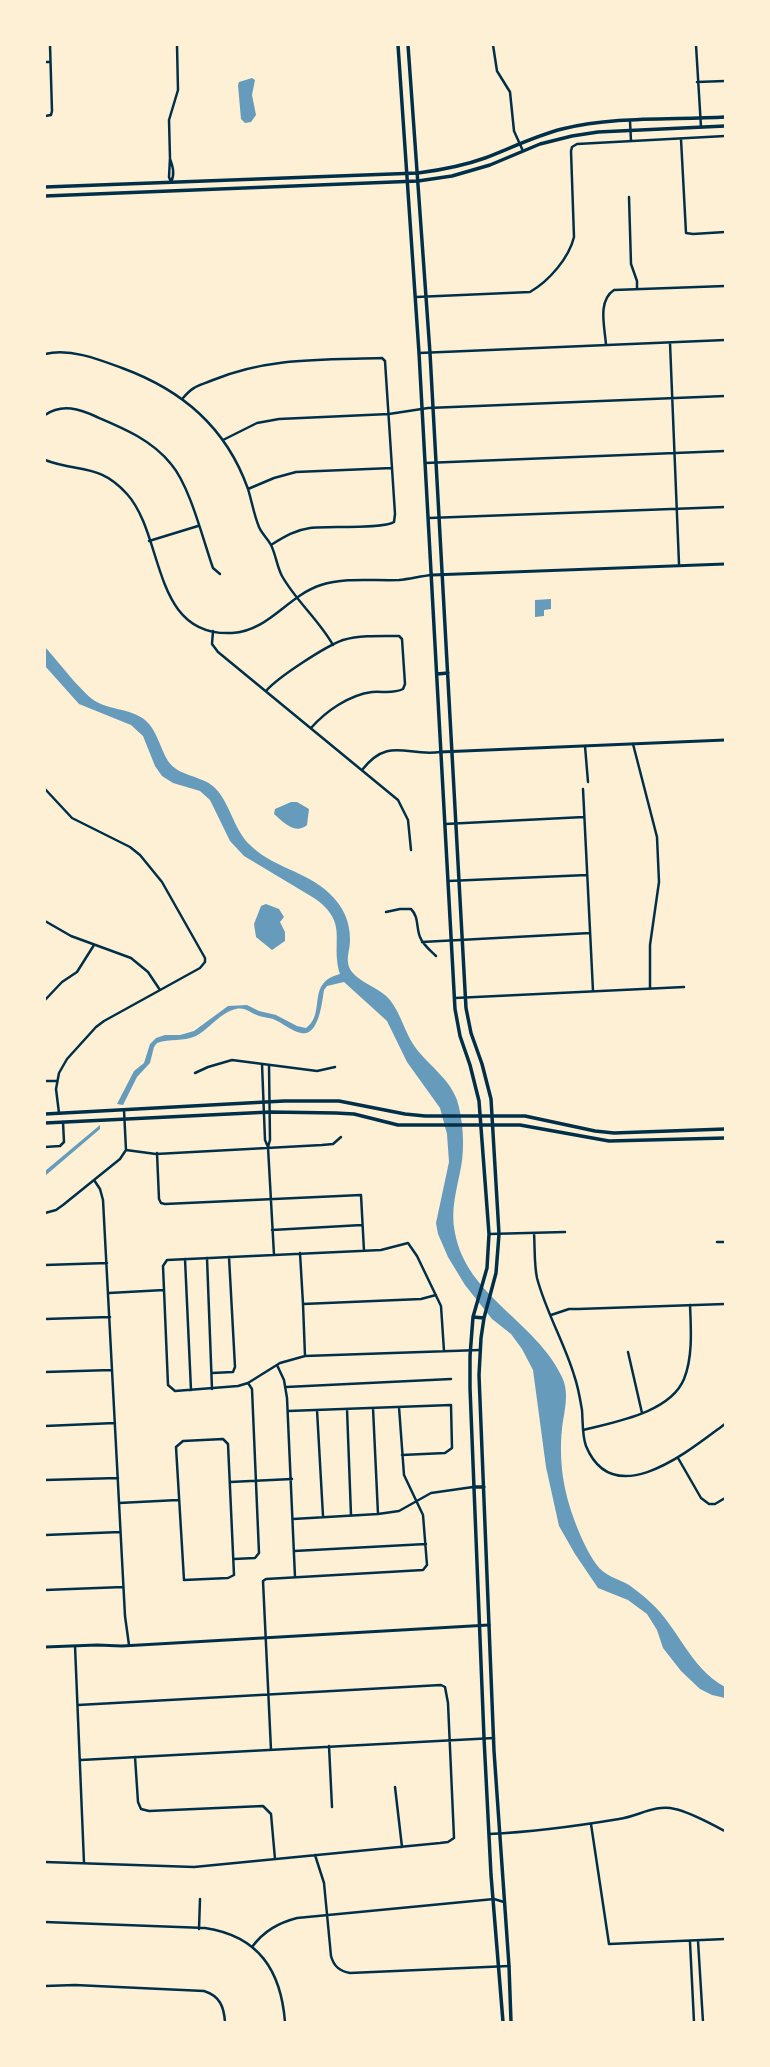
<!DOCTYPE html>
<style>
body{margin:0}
#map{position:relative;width:770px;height:2067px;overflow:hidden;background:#fdf0d5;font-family:"PT Sans",sans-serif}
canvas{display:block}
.frame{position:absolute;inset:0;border:46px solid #fdf0d5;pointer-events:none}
</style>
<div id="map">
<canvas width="770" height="2067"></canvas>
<div class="frame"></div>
</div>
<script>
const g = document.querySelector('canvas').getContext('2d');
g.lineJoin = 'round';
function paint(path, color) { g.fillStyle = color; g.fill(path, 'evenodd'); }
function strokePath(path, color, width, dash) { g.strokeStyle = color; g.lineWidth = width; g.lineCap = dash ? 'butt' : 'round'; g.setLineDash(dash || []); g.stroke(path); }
paint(new Path2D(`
 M252,78L255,80L252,95L256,115L251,122L245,123L241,119L238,85L239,82Z
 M551,599V609L544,610V616L535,617V600Z
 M45,647C58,661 80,691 95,701C110,710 132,709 145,720C157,730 160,748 168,761C179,777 201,775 214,787C230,802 233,828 249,844C271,867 306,871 329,893C343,906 350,921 350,940C350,952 344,961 352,972C362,984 380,988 390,1000C401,1014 405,1033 415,1047C429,1066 449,1078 457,1100C463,1119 465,1147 461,1167C457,1189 450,1210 455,1233C467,1297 536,1321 562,1377C570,1394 564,1411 562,1429C560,1445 561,1467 564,1483C568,1507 582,1544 596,1564C604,1576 617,1578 629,1585C636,1590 644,1596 650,1602C679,1628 689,1667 725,1687V1698L712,1695L700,1689L681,1671L663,1648L657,1630L647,1614L628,1600L598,1588L575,1554L559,1526L546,1467L533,1370L522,1349L511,1334L492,1319L465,1285L448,1257L438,1234L436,1223L449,1162L447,1134L440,1108L407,1062L387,1021L344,982L327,986L324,990C322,1002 319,1037 301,1033C291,1031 283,1023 273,1019C269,1018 263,1017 259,1016C250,1013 246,1007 236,1009C221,1012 209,1029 196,1036C183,1042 170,1038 157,1043L154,1047L150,1063L137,1077L123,1105L117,1104L134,1071L144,1063L150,1044L156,1038L165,1035H180L194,1031L228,1006L247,1005L259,1011L276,1015L297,1026L306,1028C327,1013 305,983 340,974C330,941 350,923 314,898L244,856L230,841L210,800L200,791L173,783L162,776L155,766L143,736L131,725L79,704L45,666Z
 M291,802H297L309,809L307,825C295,835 283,822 274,814L275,809Z
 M266,904L279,909L284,917L280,922L285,932V941L272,950L256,937L254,924L261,906Z
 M100,1125V1129L45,1176V1171Z`), '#669bbc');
strokePath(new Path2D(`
 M493,45L497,71L510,92L514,131L523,151
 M696,45L701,127
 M45,62H50
 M697,82L725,81
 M45,116L51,115L52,111L50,45
 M630,121L631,141
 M681,139L686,233L693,234L725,232
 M170,159C173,167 175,174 171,182
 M171,182L169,177L170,158L169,120L178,90L177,45
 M629,197L631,264L637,281V289
 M416,297L530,292C549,281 569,258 574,237L571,151L572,147L577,144L725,136
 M670,343L679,564
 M606,345C605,328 597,301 614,290L725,286
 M419,353L725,340
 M45,354C70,348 98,359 122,368C182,390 226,427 248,489C252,502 254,515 259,527C262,534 268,539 271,545C276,555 277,567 282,576C296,601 319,620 333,645
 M183,398C194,385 199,386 213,380C269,357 323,360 382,358L385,361L395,514L394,522C384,529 327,526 310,528C295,530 284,537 271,545
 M45,415C62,403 80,409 97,417C123,428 152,440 171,464C190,486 203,540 213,568L220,574
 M223,440L257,423L279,419L389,414L428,408L725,396
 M45,460C79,473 99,463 127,494C165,536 151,637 232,633C269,631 287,596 321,585C345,577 374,581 399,580C410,579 421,576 432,575
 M425,463L725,451
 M248,489L274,478L296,472L392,468
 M429,518L725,507
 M149,541L198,526
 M213,631L212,644L218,652L398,800L408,820L411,850
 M266,691C278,677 326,646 343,640C361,635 381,636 399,636L402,639L405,684L403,689C394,694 382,691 372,692C349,695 326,711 311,728
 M633,744L657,837L659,882L650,945V988
 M585,746L588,782
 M362,770C389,736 407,757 440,752
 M45,789L72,818L130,847L140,855L162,882L205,958V962L200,968L104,1021L96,1027L67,1059L59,1073L56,1089L59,1113
 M583,789L593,991
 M445,824L584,817
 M448,881L587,875
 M386,912L400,909H411C419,917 416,927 420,937C423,945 430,950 436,956
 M45,921L71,936L131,958L148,972L160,990
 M422,942L590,933
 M455,998L684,987
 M45,1000L62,982L77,972L94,945
 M262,1064L265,1140L268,1147L270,1140L269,1065
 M195,1073L208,1067L232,1060L317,1071L335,1067
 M45,1081H57
 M45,1147L60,1146L64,1142L63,1122
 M268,1147L274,1255
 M126,1150L156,1154L322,1145L333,1144L341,1137
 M157,1153L159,1199L161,1203L165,1204L361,1195L364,1251
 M94,1180L100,1189L103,1200L125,1616L129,1645
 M45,1213L56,1210L63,1205L120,1159L126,1150L124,1110
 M272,1230L362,1225
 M534,1233C535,1248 534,1264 537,1278C546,1312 564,1342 574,1375C578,1386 580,1398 582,1410C583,1422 582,1435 586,1446C614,1514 691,1449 725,1424
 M489,1234L565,1232
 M717,1242H725
 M300,1253L303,1304
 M207,1258L212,1389
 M185,1259L191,1390
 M45,1265L107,1263
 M109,1293L164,1290
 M551,1315L569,1309H578L725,1304
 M45,1319L110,1317
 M444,1351L441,1306L417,1256L408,1243L381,1250L167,1260L163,1266L168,1385L175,1391L238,1386L248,1383L280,1363L305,1356L480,1350
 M628,1352L642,1413
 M305,1356L303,1304L421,1299L436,1295
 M277,1365L284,1380L287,1398L295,1577
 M45,1372L112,1370
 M212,1373L233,1372L235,1367L229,1257
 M286,1387L451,1379
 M373,1408L378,1514
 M347,1409L351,1515
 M317,1410L323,1516
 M288,1411L451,1405L452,1448L445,1453L402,1455
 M45,1426L115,1423
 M583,1430C614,1422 670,1413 684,1379C693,1357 691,1328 690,1305
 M223,1439L228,1444L234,1575L228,1578L184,1580L176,1447L183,1441Z
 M678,1458L701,1498L709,1504H715L725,1498
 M45,1480L118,1478
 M230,1482L292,1479
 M119,1503L178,1500
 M293,1519L378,1514L399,1511L431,1493L473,1487
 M45,1535L120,1532
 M294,1551L426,1544
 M234,1559L255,1558L259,1553L252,1389L248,1383
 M45,1590L123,1587
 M75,1646L84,1863
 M329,1746L332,1807
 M271,1750L263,1581L266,1579L423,1570L427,1565L423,1515L404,1475L399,1407
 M135,1757L138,1802L141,1809L149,1811L263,1806L271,1814L275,1859
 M81,1760L494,1738
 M395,1787L402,1847
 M591,1824L609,1944L725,1939
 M489,1834C533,1832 577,1826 619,1819C639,1816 655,1804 675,1809C690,1812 711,1824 725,1831
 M315,1855L324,1883L331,1956C334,1967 340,1971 350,1973L509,1966
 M45,1862L194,1867L440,1843L448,1842L454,1838L448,1703L445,1687L441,1685L78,1705
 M45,1922L205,1928C259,1936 281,1971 285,2022
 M199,1929L200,1899
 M698,1941L703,2022
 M690,1942L694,2022
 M252,1947C264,1931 278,1923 297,1918L494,1899L504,1902
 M45,1986L75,1985L204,1991C220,1996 224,2007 225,2022`), '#003049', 2.5);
strokePath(new Path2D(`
 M432,575L725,564
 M440,752L725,740
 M45,1647L97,1645L122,1646L489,1625`), '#003049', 3);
strokePath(new Path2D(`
 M398,45L419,353L455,1009L460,1036L470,1065L479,1101L489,1234L487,1268L473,1317L470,1356V1388L484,1738L491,1875L503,2022
 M408,45L430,353L466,1008L471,1033L482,1064L491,1099L499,1234L496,1273L484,1318L481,1338L479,1375L494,1751L509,1966L511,2022
 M437,674L448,673
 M45,1114L284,1101H339L405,1114L425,1116H525L595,1131L614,1133L725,1129
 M45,1123L270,1112L336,1113L354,1114L398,1125H520L609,1141L725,1138
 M473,1317L484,1318
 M473,1487H484`), '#003049', 3.5);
strokePath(new Path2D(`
 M45,187L418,173C441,170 463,166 485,158C511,148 535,136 562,129C614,116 671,120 725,117
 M45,196L418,181L452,176L490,165L540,144L572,136L598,132L725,126`), '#003049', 3.5);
</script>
